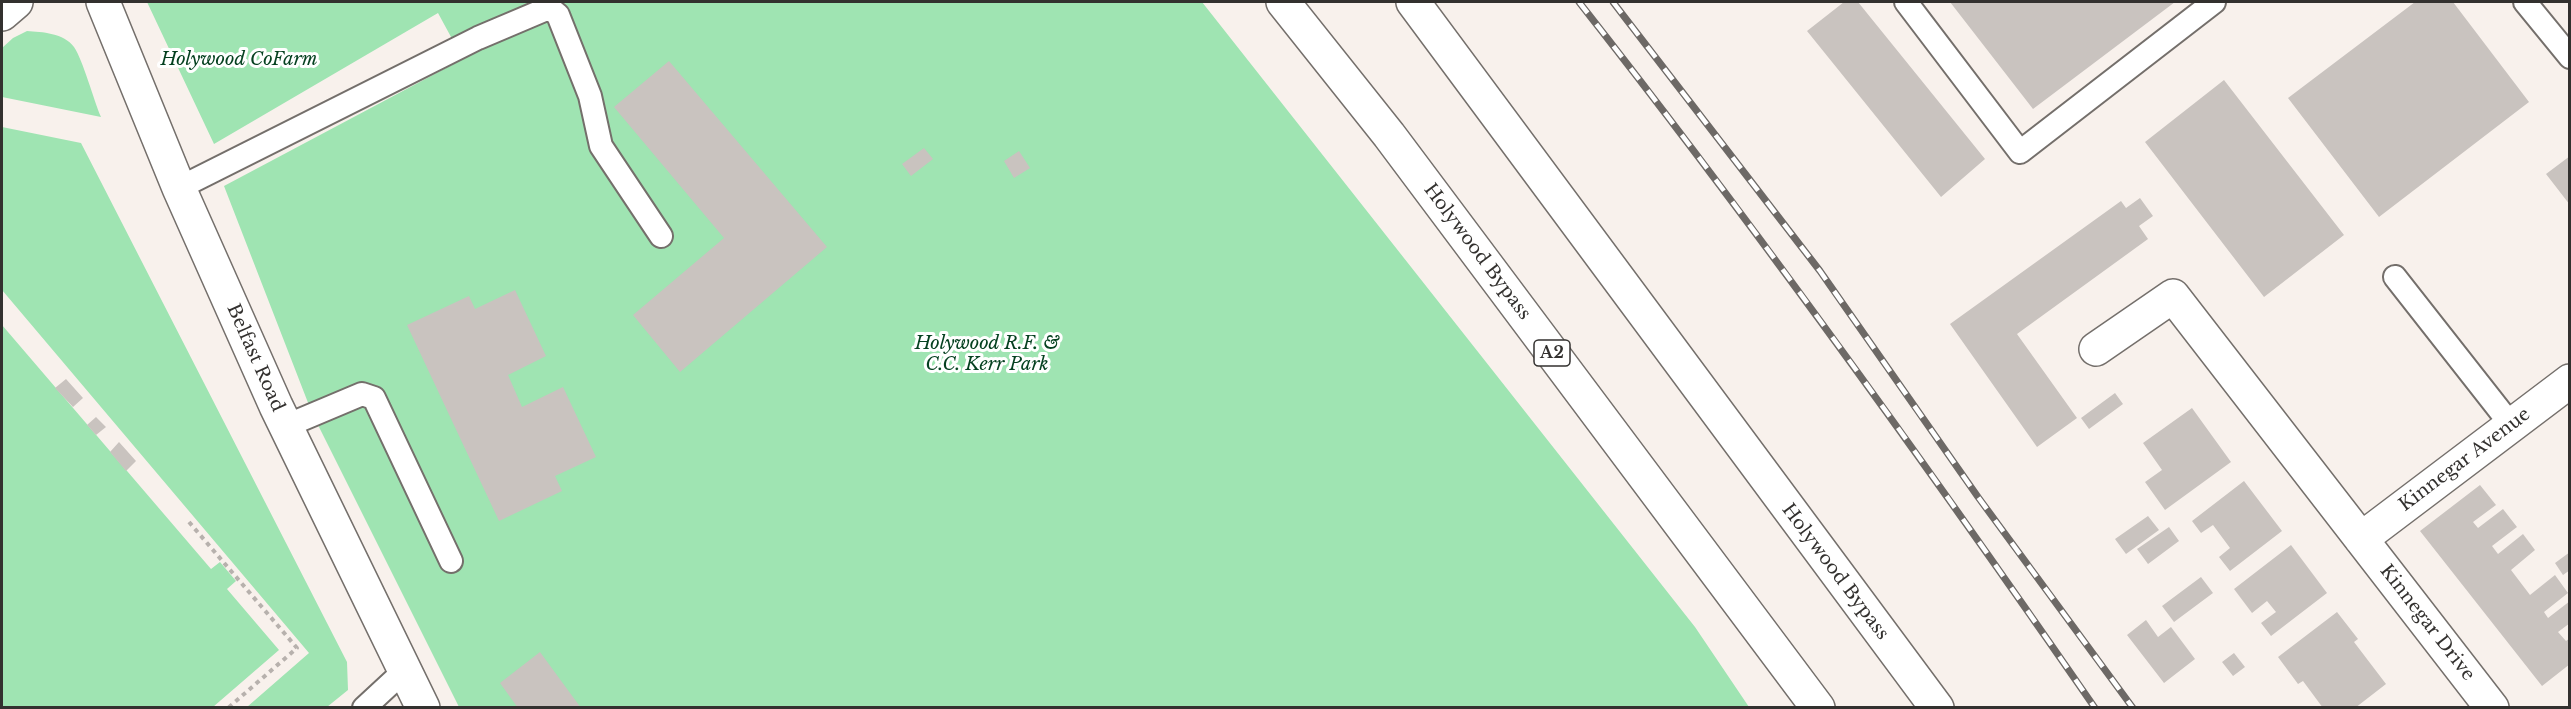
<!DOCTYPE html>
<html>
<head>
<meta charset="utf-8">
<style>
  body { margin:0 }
  #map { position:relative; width:2571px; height:709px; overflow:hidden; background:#f8f1ec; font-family:"Libre Baskerville",serif }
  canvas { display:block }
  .frame { position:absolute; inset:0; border:3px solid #33312f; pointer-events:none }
</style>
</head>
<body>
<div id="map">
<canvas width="2571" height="709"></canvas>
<div class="frame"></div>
</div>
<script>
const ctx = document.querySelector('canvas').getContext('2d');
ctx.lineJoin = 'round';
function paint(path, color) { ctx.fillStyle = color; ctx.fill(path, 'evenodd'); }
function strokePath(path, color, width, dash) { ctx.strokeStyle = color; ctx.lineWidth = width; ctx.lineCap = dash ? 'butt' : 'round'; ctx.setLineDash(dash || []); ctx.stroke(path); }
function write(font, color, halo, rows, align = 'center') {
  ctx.font = font + ' "Libre Baskerville",serif'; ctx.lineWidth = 6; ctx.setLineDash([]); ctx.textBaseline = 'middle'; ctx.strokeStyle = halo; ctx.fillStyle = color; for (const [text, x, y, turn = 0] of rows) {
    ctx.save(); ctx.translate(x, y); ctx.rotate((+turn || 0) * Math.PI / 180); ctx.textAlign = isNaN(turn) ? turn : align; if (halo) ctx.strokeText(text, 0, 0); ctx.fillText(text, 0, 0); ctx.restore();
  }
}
paint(new Path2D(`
  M147,2H1202L1695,627L1749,707H459L312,413L224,186L463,59L438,13L214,144Z
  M27,31C42,32 64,33 74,47C83,60 94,101 101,117L2,97V48L13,38Z
  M2,127L81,143L347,662L348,690L327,707H247L309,653L2,290Z
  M2,325L211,569L220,562L236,581L227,589L279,650L213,707H2Z`), '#9fe4b2');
paint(new Path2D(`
  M1844,2H1858L1985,159L1941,197L1807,31Z
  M1950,2H2175L2033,109Z
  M2415,2H2453L2529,102L2379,217L2288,98Z
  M669,61L827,247L680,372L633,315L724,238L614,107Z
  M2224,80L2344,235L2264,297L2145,142Z
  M924,148L933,159L911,176L902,164Z
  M1019,151L1030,168L1014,178L1004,161Z
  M2570,156V205L2546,174Z
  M2140,198L2153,216L2139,226L2148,239L2017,334L2077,418L2037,447L1950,324L2121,201L2126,208Z
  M515,290L546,356L508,375L522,407L563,387L596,457L555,476L562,491L499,521L407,325L469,296L475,309Z
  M66,379L83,398L73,407L55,388Z
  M2115,393L2123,404L2089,429L2081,418Z
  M2192,408L2231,462L2165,510L2145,482L2162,470L2143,443Z
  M96,417L106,427L96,435L87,425Z
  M119,442L136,461L126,471L110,452Z
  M2244,481L2282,531L2230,571L2219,557L2230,548L2213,525L2201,533L2192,521Z
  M2480,485L2496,505L2473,522L2478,528L2503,509L2517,527L2492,546L2498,554L2523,534L2535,550L2511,570L2530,595L2555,575L2568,593L2544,612L2548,618L2570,601V623L2558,632L2566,641L2570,638V664L2542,686L2420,531Z
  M2148,516L2159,530L2126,554L2115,539Z
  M2169,527L2179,541L2148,564L2137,549Z
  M2291,545L2327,593L2271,636L2261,623L2276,612L2267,601L2252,613L2234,589Z
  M2570,552V570L2563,575L2555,563Z
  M2201,577L2213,593L2174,622L2162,606Z
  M2337,612L2358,639L2354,642L2386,684L2355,708H2323L2303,681L2298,684L2278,657Z
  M2146,620L2158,637L2171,627L2195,659L2164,683L2127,635Z
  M540,652L581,708H518L500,683Z
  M2234,653L2245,667L2233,676L2222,662Z`), '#c9c3bf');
const service = new Path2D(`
  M1906,2L2020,152L2214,2
  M2525,2L2570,57
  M179,188L478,38L544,10H552L558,15L590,96L601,146L661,236
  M2395,277L2512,426
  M286,426L362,394L374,398L451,561
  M364,708L404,671`);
const minor = new Path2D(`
  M2,14L16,2
  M2096,349L2173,296L2492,708
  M2361,539L2570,381`);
const secondary = new Path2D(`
  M103,2L179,188L276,406L423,708`);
const trunk = new Path2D(`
  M1283,2L1389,135L1818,708
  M1413,2L1937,708`);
strokePath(service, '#746f6b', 26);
strokePath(minor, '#746f6b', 36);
strokePath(secondary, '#746f6b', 36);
strokePath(trunk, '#746f6b', 36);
strokePath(new Path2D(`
  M189,522L297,648L228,708`), '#b7b1ad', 4, [4.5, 4.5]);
strokePath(service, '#fff', 22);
strokePath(minor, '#fff', 33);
strokePath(secondary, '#fff', 33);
strokePath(trunk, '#fff', 33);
const rail = new Path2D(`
  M1579,2C1759,231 1929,468 2095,708
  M1613,2L1820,271L1978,497L2133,708`);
strokePath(rail, '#6d6966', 7);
strokePath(rail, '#fff', 4.5, [14]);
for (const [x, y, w] of [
  [1552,353,36]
]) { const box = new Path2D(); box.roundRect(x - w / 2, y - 13, w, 26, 4.5); ctx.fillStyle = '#fff'; ctx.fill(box); strokePath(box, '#33312f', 1.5); }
write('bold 16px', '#33312f', null, [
  ["A2",1552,353]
]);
write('italic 18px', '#054120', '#fff', [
  ["Holywood CoFarm",239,60],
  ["Holywood R.F. &",987,344],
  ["C.C. Kerr Park",987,365]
]);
write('18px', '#33312f', '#fff', [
  ["Holywood Bypass",1477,252,53],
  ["Belfast Road",255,358,66],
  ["Kinnegar Avenue",2465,460,-37],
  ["Holywood Bypass",1835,572,53],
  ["Kinnegar Drive",2427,623,52]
]);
</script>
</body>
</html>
